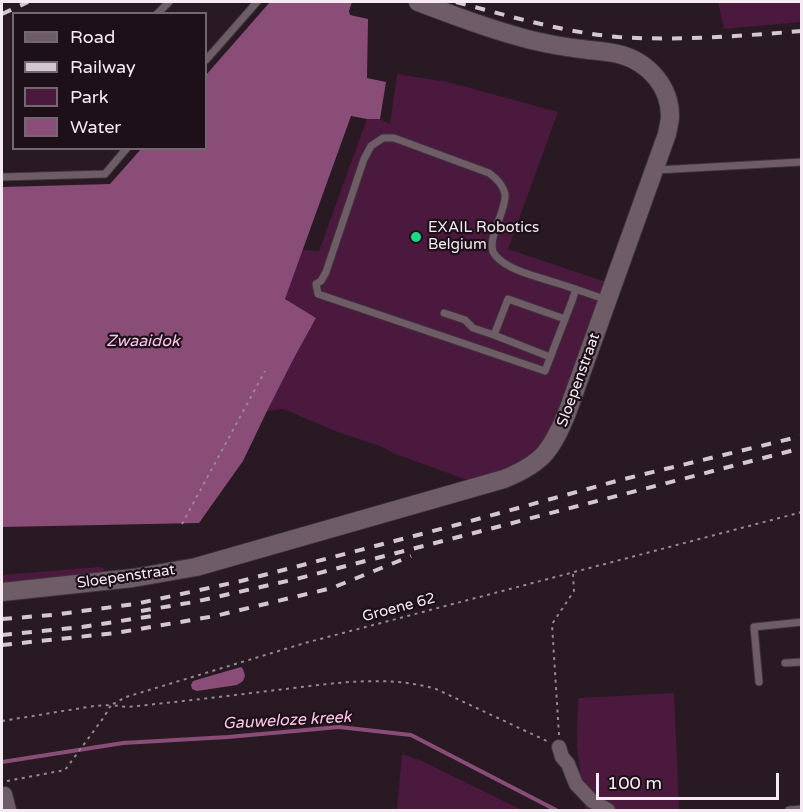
<!DOCTYPE html>
<html>
<head>
<meta charset="utf-8">
<style>
  body { margin:0 }
  #map { position:relative; width:803px; height:812px; overflow:hidden; background:#281923; font-family:"Varela Round",sans-serif }
  canvas { display:block }
  .frame { position:absolute; inset:0; border:3px solid #f6ebf2; pointer-events:none }
  .legend { position:absolute; left:12px; top:12px; width:195px; height:138px; box-sizing:border-box; background:#1e1019; border:2px solid #746870; margin:0; padding:8px 10px; list-style:none; font-size:18px; color:#f6ebf2 }
  .legend li { display:flex; align-items:center; gap:12px; height:30px }
  .legend b { width:30px; border:2px solid #746870 }
  .scale { position:absolute; left:596px; top:773px; width:183px; height:27px; box-sizing:border-box; border:3px solid #f6ebf2; border-top:0; padding-left:8px; font-size:18px; line-height:21px; white-space:nowrap; color:#f6ebf2; -webkit-text-stroke:4px #1e1019; paint-order:stroke }
</style>
</head>
<body>
<div id="map">
<canvas width="803" height="812"></canvas>
<div class="frame"></div>
<ul class="legend">
<li><b style="height:8px;background:#6e5c67"></b>Road</li>
<li><b style="height:8px;background:#d3c8cf"></b>Railway</li>
<li><b style="height:16px;background:#4b193d"></b>Park</li>
<li><b style="height:16px;background:#8a4d78"></b>Water</li>
</ul>
<div class="scale">100 m</div>
</div>
<script>
const ctx = document.querySelector('canvas').getContext('2d');
ctx.lineJoin = 'round';
function paint(path, color) { ctx.fillStyle = color; ctx.fill(path, 'evenodd'); }
function strokePath(path, color, width, dash) { ctx.strokeStyle = color; ctx.lineWidth = width; ctx.lineCap = dash ? 'butt' : 'round'; ctx.setLineDash(dash || []); ctx.stroke(path); }
function write(font, color, halo, rows, align = 'center') {
  ctx.font = font + ' "Varela Round",sans-serif'; ctx.lineWidth = 4.5; ctx.setLineDash([]); ctx.textBaseline = 'middle'; ctx.strokeStyle = halo; ctx.fillStyle = color; for (const [text, x, y, turn = 0] of rows) {
    ctx.save(); ctx.translate(x, y); ctx.rotate((+turn || 0) * Math.PI / 180); ctx.textAlign = isNaN(turn) ? turn : align; if (halo) ctx.strokeText(text, 0, 0); ctx.fillText(text, 0, 0); ctx.restore();
  }
}
paint(new Path2D(`
  M718,2H801V22L724,29Z
  M397,74L448,82L558,112L508,249L606,282L564,399L553,424L541,443L525,459L505,470L467,480L393,453L380,446L338,432L283,409L267,411L294,358L316,318L284,299L303,250L319,251L367,119H380L390,124Z
  M99,567L103,568L105,573L2,584V575Z
  M674,693L679,809L682,810H585L577,746L578,698Z
  M402,754L422,761L522,810H397Z`), '#4b193d');
paint(new Path2D(`
  M270,2H352L349,11L350,15L368,19L367,78L386,82L380,119H367L351,116L285,299L316,318L294,358L267,411L243,461L199,523L2,527V187L110,184L141,149L206,148V75Z
  M241,667L243,669L245,676L243,681L237,685L197,691L192,689L191,685L193,681Z`), '#8a4d78');
strokePath(new Path2D(`
  M2,762L123,743L228,737L339,727L411,735L556,810`), '#8a4d78', 4);
const service = new Path2D(`
  M157,14L169,2
  M206,60L257,2
  M657,170L802,162
  M2,177L105,174L127,148
  M576,289L572,301L545,371L318,294L316,284L321,281L326,272L364,159L371,146L383,138H394L489,173C496,178 503,184 505,194C507,211 484,242 495,255C508,271 539,277 557,283C573,288 589,294 605,299
  M444,313L465,320L473,328L494,335
  M550,357L494,335L508,299L565,319
  M785,663L802,662
  M759,682L754,627L802,622
  M789,810L802,809`);
const minor = new Path2D(`
  M559,747L562,757L568,764L576,784L592,801L608,810
  M5,794L9,810`);
const tertiary = new Path2D(`
  M2,592L133,578L196,567L504,479C543,463 551,451 567,413L667,134C668,128 670,122 670,116C670,87 649,63 622,55C609,51 595,51 581,49C564,47 548,44 531,40C492,30 455,16 418,2`);
strokePath(service, '#3e333a', 9);
strokePath(minor, '#3e333a', 16);
strokePath(tertiary, '#3e333a', 20);
strokePath(new Path2D(`
  M182,524L265,371
  M2,721L94,706L111,705L126,697L305,643L802,512
  M559,735L552,624L574,591L573,574
  M7,781L65,770L104,717L111,705L127,707C177,702 227,696 277,690C329,684 385,674 436,689L549,742`), '#968991', 2, [3, 4.5]);
strokePath(service, '#6e5c67', 7);
strokePath(minor, '#6e5c67', 14);
strokePath(tertiary, '#6e5c67', 18);
strokePath(new Path2D(`
  M456,2C509,16 562,32 618,37C679,41 740,36 802,31
  M2,14L28,2
  M141,611L194,602L296,579L802,448
  M2,619L52,615L135,604L241,581L456,525L624,479L802,436
  M2,635L82,627L152,616
  M2,645L116,633L215,616L332,588L411,556`), '#d3c8cf', 4, [10, 10]);
for (const [x, y, r, color] of [
  [416,237,6,"#19d989"]
]) { const dot = new Path2D(); dot.arc(x, y, r, 0, 2 * Math.PI); ctx.fillStyle = color; ctx.fill(dot); strokePath(dot, '#1e1019', 2); }
write('15px', '#f6ebf2', '#1e1019', [
  ["EXAIL Robotics",428,228],
  ["Belgium",428,245]
], 'left');
write('15px', '#f6ebf2', '#1e1019', [
  ["Sloepenstraat",579,380,-70],
  ["Sloepenstraat",126,577,-8],
  ["Groene 62",399,608,-15]
]);
write('italic 16px', '#fec6eb', '#1e1019', [
  ["Zwaaidok",143,342],
  ["Gauweloze kreek",287,721,-3]
]);
</script>
</body>
</html>
